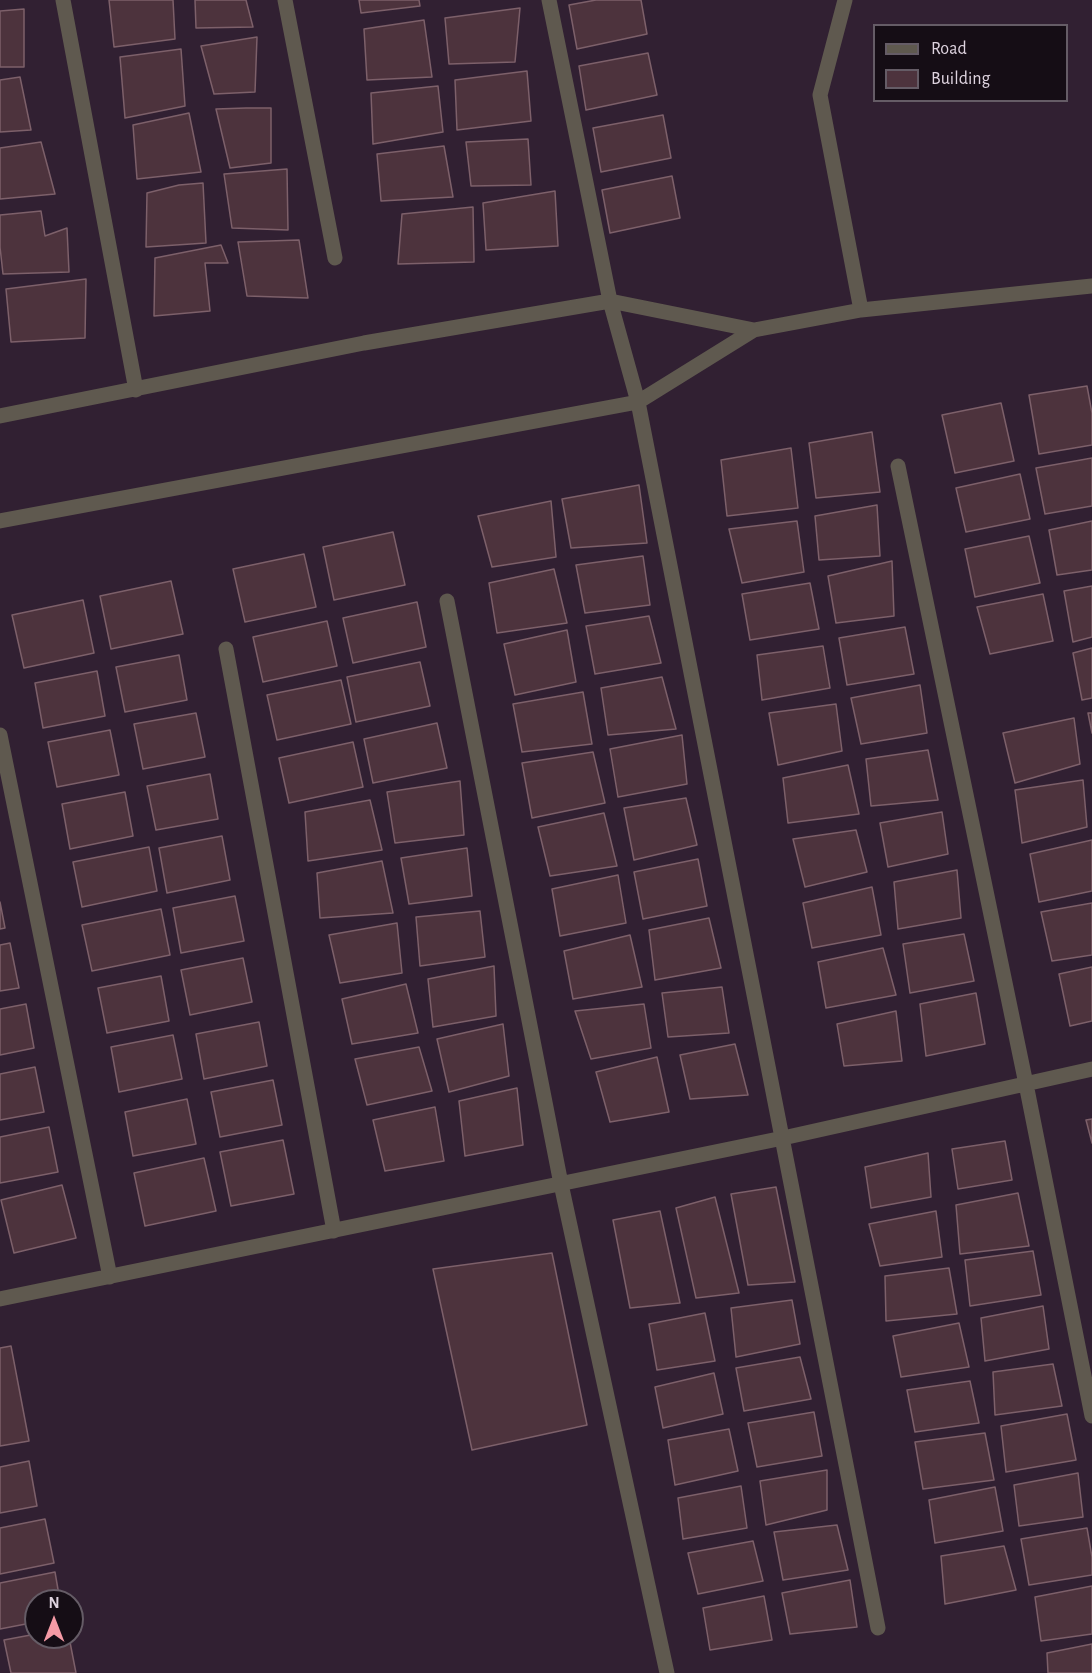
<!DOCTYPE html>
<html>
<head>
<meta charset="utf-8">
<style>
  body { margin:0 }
  #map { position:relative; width:1092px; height:1673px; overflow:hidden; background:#312032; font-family:"Alegreya Sans",sans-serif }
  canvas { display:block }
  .legend { position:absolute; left:873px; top:24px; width:195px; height:78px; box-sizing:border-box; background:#150d15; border:2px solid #655c66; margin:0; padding:8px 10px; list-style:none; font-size:18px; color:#ded3df }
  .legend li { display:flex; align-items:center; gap:12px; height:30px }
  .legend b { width:30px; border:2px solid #655c66 }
  .north { position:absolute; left:24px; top:1589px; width:60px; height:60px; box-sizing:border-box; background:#150d15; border:2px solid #655c66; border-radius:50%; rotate:0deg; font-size:16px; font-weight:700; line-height:24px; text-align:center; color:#ded3df }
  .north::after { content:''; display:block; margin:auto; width:21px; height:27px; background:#f49aa5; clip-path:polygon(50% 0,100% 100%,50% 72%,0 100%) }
</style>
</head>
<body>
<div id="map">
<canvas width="1092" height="1673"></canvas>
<ul class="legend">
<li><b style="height:8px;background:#5f594f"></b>Road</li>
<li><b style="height:16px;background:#4d333d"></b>Building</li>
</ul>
<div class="north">N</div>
</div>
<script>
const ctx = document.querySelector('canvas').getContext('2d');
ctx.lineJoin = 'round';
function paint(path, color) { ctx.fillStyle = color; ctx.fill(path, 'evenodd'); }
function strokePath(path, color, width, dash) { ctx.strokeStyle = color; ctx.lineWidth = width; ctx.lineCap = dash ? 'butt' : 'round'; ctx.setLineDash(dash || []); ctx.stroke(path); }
const building = new Path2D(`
  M109,0H173L175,39L114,47Z
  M195,0H246L253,27L196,28Z
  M359,0H419L420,6L361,13Z
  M596,0H641L647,34L577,49L569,5Z
  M520,8L515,62L449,64L445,18Z
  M24,9V67H0V11Z
  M424,20L432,77L367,80L364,29Z
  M257,37L255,92L214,94L201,46Z
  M181,49L185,106L125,118L120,57Z
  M648,53L657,95L586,110L579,66Z
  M527,71L531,121L457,130L455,80Z
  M20,77L31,130L0,132V80Z
  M438,86L443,132L373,144L371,93Z
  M246,108H271V163L230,168L216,109Z
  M189,113L201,172L137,179L133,125Z
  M663,115L671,158L601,172L593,128Z
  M528,139L531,185L471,186L466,142Z
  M41,142L55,194L0,199V148Z
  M444,146L453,197L381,201L377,154Z
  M287,169L288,230L232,228L224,174Z
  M672,176L680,218L610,233L602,190Z
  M203,183L206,243L146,247L147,193L179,185Z
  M555,191L558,246L486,250L483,203Z
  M473,207L474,262L398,264L402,214Z
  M41,211L45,236L67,228L69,272L3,274L0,247V215Z
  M299,240L308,298L247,296L238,242Z
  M221,245L228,263H205L210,311L154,316L155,258Z
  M86,279L85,338L11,342L6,289Z
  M1087,386L1092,413V445L1039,454L1029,395Z
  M1001,403L1014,461L955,473L942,415Z
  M872,432L880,492L816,498L809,443Z
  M791,448L798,508L727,516L721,460Z
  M1092,458V506L1045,514L1036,468Z
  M1020,474L1030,519L966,532L956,488Z
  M639,485L647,543L571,548L562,499Z
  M551,501L556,557L492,567L478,516Z
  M877,505L880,556L819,560L815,516Z
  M797,521L804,572L742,583L729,529Z
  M1092,521V570L1057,575L1049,530Z
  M393,532L405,585L334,600L323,547Z
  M1029,536L1040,583L975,597L965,549Z
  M304,554L316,607L245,622L233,569Z
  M643,556L650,605L585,613L576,565Z
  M892,561L894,616L836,623L828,576Z
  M554,569L567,623L497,633L489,583Z
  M171,581L183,634L111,649L100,596Z
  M810,583L819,629L750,640L742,594Z
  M1092,586V637L1073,642L1064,591Z
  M1043,594L1053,641L990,654L977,607Z
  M83,600L94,653L24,668L12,615Z
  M417,602L426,647L353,663L343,618Z
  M649,616L661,663L595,674L586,626Z
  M327,621L337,666L263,682L253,637Z
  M905,627L914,674L847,685L839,638Z
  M567,630L576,682L515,695L504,644Z
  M823,646L830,688L762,700L757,655Z
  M1092,648V698L1082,700L1073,653Z
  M179,655L187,700L125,712L116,667Z
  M420,662L430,706L356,722L347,677Z
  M97,671L105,716L43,728L35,683Z
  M662,677L676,729L608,735L601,688Z
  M341,680L351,724L277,740L267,695Z
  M920,685L927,733L861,744L851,698Z
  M583,692L592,744L522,752L513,704Z
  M836,704L842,751L778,765L769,713Z
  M196,713L205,757L143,769L134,724Z
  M1088,713H1092V733Z
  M1074,718L1080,764L1015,783L1003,733Z
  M437,723L447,768L373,783L364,739Z
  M110,730L119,775L57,787L48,742Z
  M682,735L687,784L618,797L610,749Z
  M353,742L363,787L289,803L279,758Z
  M928,750L938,800L871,806L866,759Z
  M593,752L605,803L532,818L522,763Z
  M848,765L859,814L788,823L783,778Z
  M210,774L218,819L156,830L147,786Z
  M1083,780L1087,827L1022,843L1015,790Z
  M460,781L464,835L395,843L387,792Z
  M125,792L133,836L70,849L62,804Z
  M686,798L697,845L634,860L624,808Z
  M370,800L382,850L308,861L305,812Z
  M942,812L948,854L888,867L880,823Z
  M604,813L617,866L550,876L538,827Z
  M856,830L867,872L805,887L793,839Z
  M222,836L230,880L167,893L159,848Z
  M1092,840V891L1039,902L1030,854Z
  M149,847L157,891L82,907L73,862Z
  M467,848L472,896L409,904L401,858Z
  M698,859L707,906L643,919L634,872Z
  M382,861L393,913L320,918L317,873Z
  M957,870L961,918L898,929L894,882Z
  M618,875L626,923L560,936L552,889Z
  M872,887L881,935L812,948L803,903Z
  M235,896L244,941L181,953L173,908Z
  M0,902L5,928L0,929Z
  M1092,903V955L1052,961L1041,912Z
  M161,909L170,955L92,971L82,925Z
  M480,911L485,957L420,966L416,917Z
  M709,918L721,968L655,980L649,930Z
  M397,923L402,973L340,983L329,935Z
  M964,934L974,981L910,993L903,944Z
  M630,935L642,987L573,999L564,951Z
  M10,943L19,988L0,991V945Z
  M883,948L896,995L826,1008L818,962Z
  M243,958L252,1002L190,1015L181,970Z
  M494,966L496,1016L433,1027L428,979Z
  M1092,967V1021L1070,1026L1059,974Z
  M161,976L169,1021L107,1033L98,988Z
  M406,984L418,1033L352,1044L342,999Z
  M722,987L729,1033L668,1037L662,993Z
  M976,993L985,1044L926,1056L920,1004Z
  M26,1004L34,1048L0,1055V1009Z
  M644,1004L651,1048L591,1059L575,1011Z
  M896,1011L902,1061L844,1066L837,1024Z
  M259,1022L267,1066L204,1079L196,1034Z
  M503,1024L509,1076L449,1092L437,1039Z
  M173,1035L182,1079L119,1092L111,1047Z
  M735,1044L748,1095L690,1099L680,1055Z
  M419,1047L432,1091L367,1105L355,1059Z
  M657,1057L669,1112L610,1122L596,1072Z
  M35,1067L44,1112L0,1120V1074Z
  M273,1080L282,1125L220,1137L211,1092Z
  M517,1088L523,1145L465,1156L459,1101Z
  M187,1099L196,1144L133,1156L125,1112Z
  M435,1107L444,1161L385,1171L373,1120Z
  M1092,1119V1143L1086,1120Z
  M49,1127L58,1172L0,1183V1137Z
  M283,1140L294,1194L231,1206L220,1152Z
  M1005,1141L1012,1180L958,1189L952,1149Z
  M928,1153L931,1197L871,1208L865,1167Z
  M204,1158L216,1211L145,1226L134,1173Z
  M62,1185L76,1238L14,1253L1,1200Z
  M776,1187L795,1282L748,1285L731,1194Z
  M1018,1193L1029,1246L960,1254L956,1205Z
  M715,1197L739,1293L696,1298L676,1208Z
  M660,1211L680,1303L630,1308L613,1220Z
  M936,1211L942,1257L880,1266L869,1224Z
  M1033,1251L1041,1295L970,1306L965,1260Z
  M552,1253L587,1425L472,1450L433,1269Z
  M949,1268L957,1314L886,1321L885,1276Z
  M792,1300L800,1344L736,1357L731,1308Z
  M1043,1306L1049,1349L985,1361L981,1318Z
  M705,1313L715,1361L657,1370L649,1324Z
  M959,1323L969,1367L901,1377L893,1336Z
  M11,1346L29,1441L0,1446V1348Z
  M800,1357L811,1399L744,1411L736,1368Z
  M1053,1364L1062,1406L995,1415L993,1372Z
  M714,1373L723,1414L663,1428L655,1387Z
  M970,1381L979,1423L915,1432L907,1390Z
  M814,1412L822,1456L757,1467L748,1423Z
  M1067,1414L1076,1460L1006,1472L1001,1426Z
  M729,1429L738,1471L675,1485L668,1440Z
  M985,1433L994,1480L923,1489L915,1442Z
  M29,1461L37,1506L0,1513V1467Z
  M827,1470V1510L766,1525L760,1481Z
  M1078,1473L1083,1517L1019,1526L1014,1485Z
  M741,1486L747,1528L683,1539L678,1498Z
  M995,1487L1003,1531L935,1543L929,1500Z
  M45,1519L54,1563L0,1574V1528Z
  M837,1525L848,1570L783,1580L774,1532Z
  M1087,1528L1092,1557V1575L1029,1585L1021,1539Z
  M753,1541L763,1581L698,1594L688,1553Z
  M1004,1546L1016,1590L945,1604L941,1556Z
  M55,1572L60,1601H36V1622L0,1629V1583Z
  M850,1580L857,1627L790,1634L782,1593Z
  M1092,1586V1634L1041,1641L1035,1597Z
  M764,1596L772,1640L710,1650L703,1608Z
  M36,1634V1637H69L76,1673H11L4,1640Z
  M1092,1644V1673H1048L1047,1653Z`);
paint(building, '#4d333d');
strokePath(building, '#7d606a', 1.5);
strokePath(new Path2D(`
  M63,0L136,390
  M285,0L335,258
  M549,0L610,301L638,402L878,1628
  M845,0L820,95L861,310
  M0,416L364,343L610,301L754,330
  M898,466L1026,1084L1092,1416
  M0,521L638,402L754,330L861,310L1092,286
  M447,601L561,1184L667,1673
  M226,649L334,1231
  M0,735L110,1277
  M0,1299L783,1138L1092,1069`), '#5f594f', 15);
</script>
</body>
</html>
